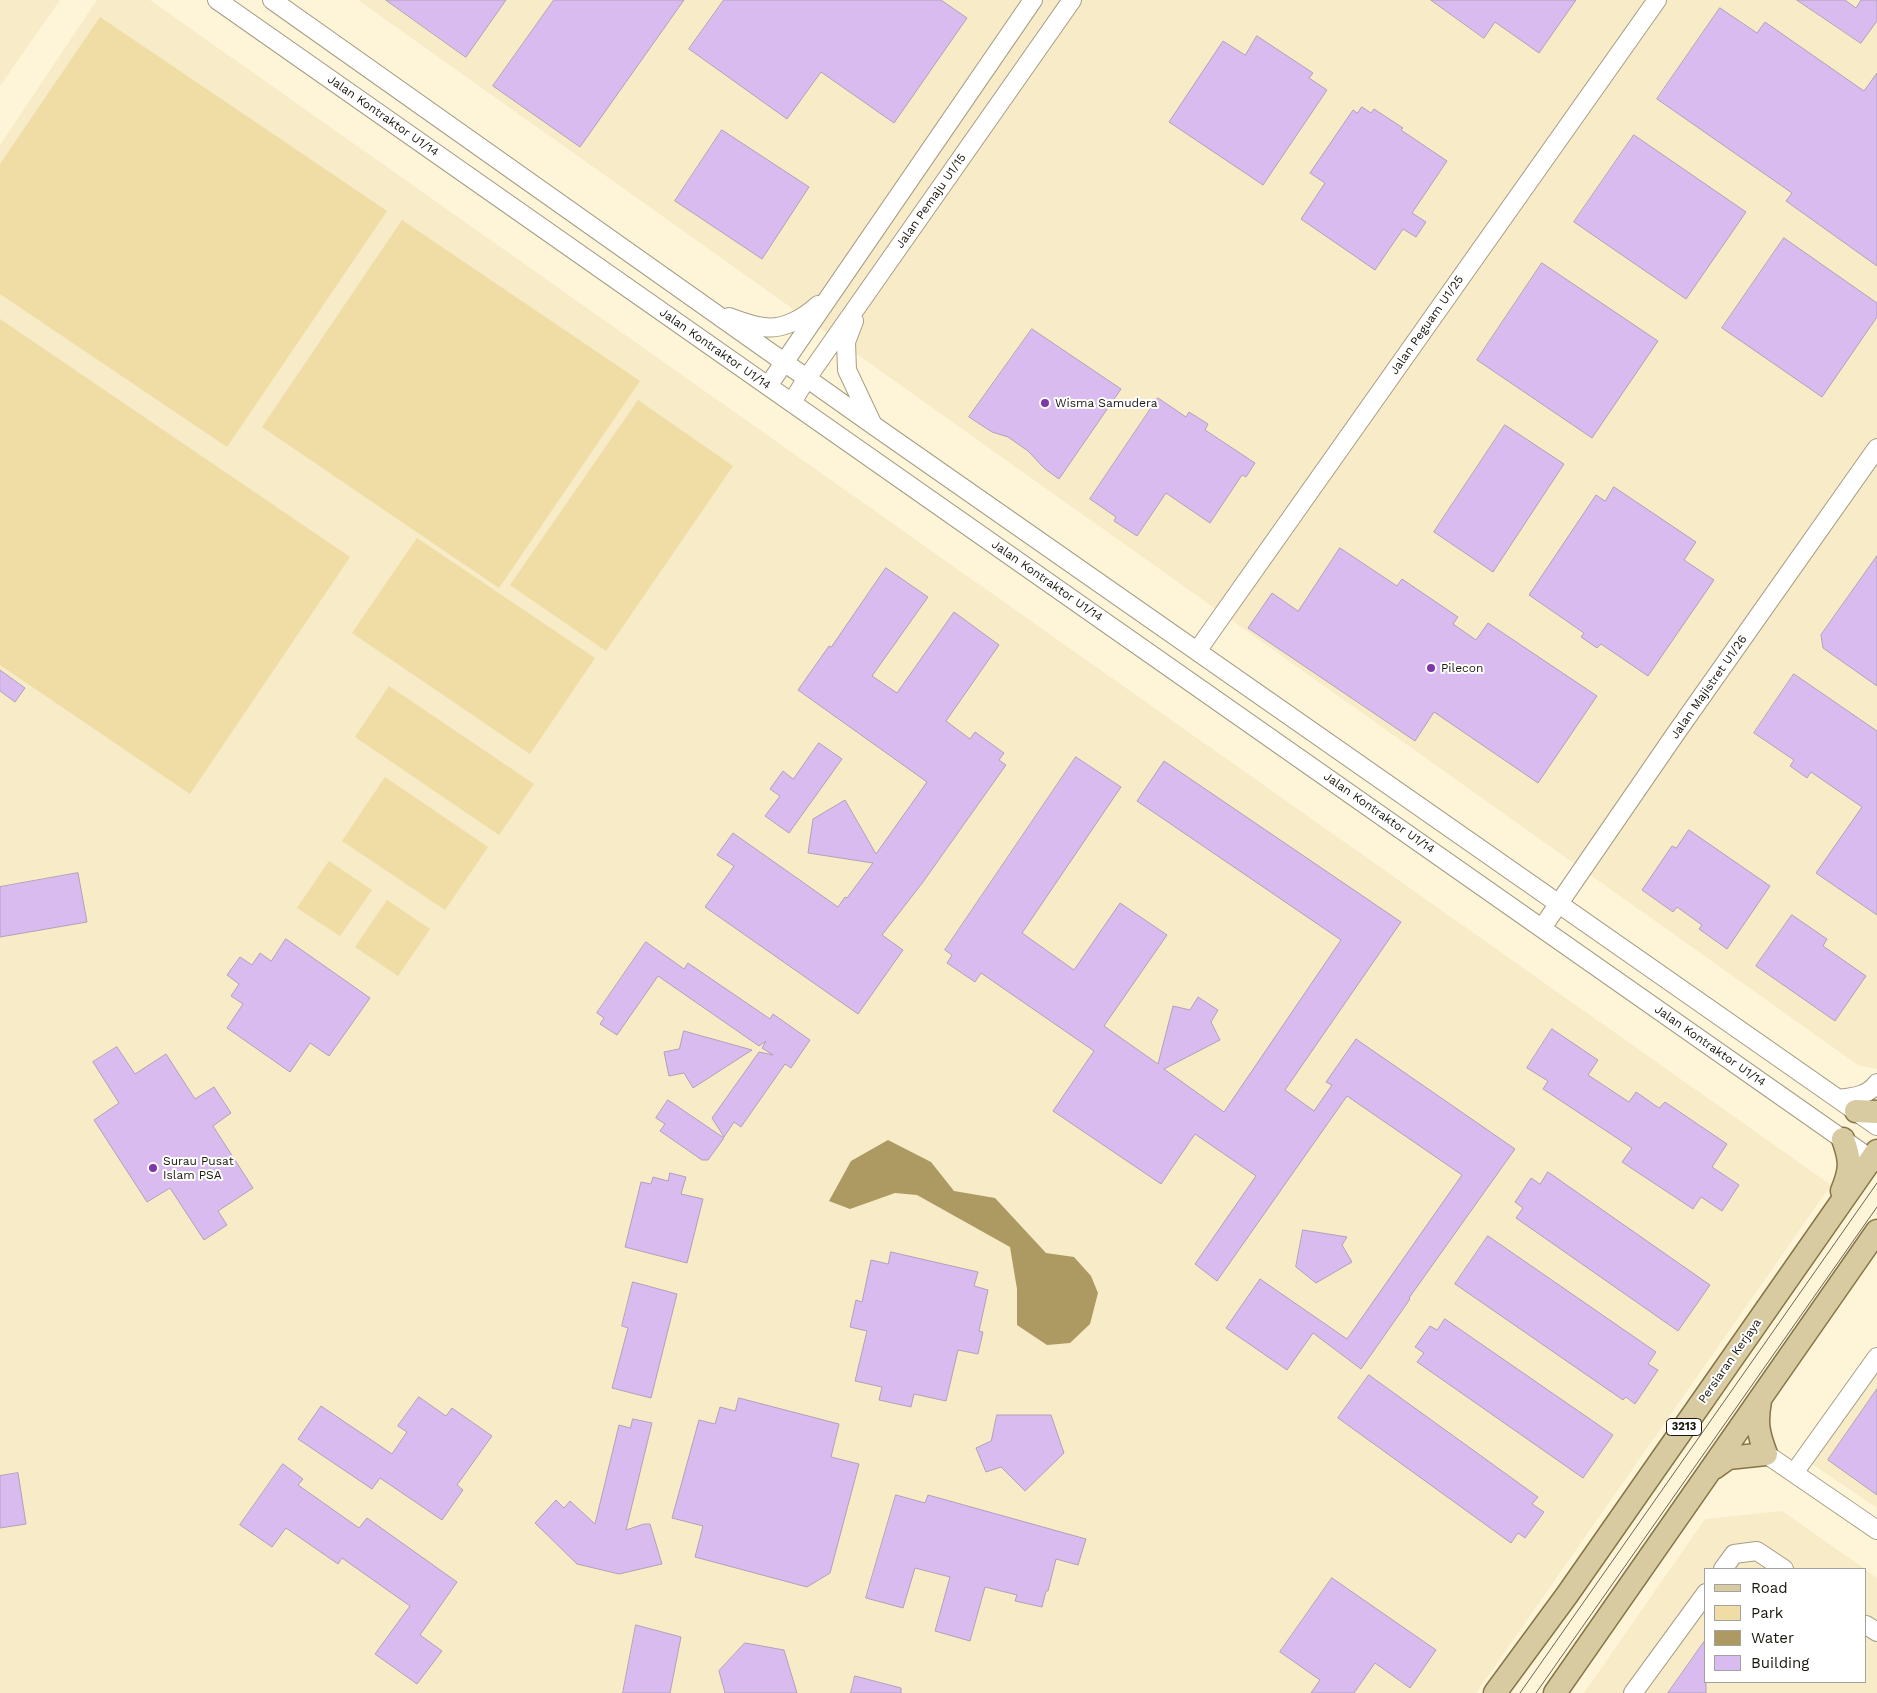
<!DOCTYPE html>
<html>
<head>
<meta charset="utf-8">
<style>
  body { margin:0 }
  #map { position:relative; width:1877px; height:1693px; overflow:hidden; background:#fef5d9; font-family:"Work Sans",sans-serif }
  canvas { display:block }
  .legend { position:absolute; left:1704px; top:1568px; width:162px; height:115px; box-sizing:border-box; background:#fff; border:1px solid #a3a29e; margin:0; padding:6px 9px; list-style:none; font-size:15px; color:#1a170d }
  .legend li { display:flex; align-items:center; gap:10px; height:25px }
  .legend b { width:25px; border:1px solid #a3a29e }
</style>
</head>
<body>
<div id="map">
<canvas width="1877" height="1693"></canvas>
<ul class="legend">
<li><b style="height:6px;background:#d9cba1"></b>Road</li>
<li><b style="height:14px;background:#f0dda5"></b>Park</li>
<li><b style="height:14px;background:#ad9a62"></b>Water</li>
<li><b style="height:14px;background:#d9bbef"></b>Building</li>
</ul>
</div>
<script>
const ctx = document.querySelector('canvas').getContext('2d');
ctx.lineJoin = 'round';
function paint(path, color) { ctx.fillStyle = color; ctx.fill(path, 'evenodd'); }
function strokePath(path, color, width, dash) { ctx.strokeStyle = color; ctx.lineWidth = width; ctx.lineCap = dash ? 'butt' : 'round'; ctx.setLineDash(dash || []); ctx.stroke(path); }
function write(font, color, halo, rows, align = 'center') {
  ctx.font = font + ' "Work Sans",sans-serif'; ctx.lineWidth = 4; ctx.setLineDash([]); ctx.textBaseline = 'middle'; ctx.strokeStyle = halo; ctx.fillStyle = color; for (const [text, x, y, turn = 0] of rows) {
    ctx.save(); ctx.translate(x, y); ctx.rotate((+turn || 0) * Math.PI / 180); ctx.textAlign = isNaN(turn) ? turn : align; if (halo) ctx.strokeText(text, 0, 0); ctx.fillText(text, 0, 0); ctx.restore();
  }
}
paint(new Path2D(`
  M0,0H60L0,86Z
  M97,0H150L1831,1185L1476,1693H0V145Z
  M358,0H1877V1069L1858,1065Z
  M1877,1371V1508L1812,1464Z
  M1782,1511L1865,1569H1706V1682H1866V1570L1877,1578V1693H1584L1705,1519Z`), '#f7ebc8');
paint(new Path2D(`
  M100,17L387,211L227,447L0,294V164Z
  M402,220L640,381L499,588L262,427Z
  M0,319L350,557L190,794L0,665Z
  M638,400L733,466L606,651L510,585Z
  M417,538L595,658L530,754L352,633Z
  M389,686L534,784L499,835L355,737Z
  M385,777L488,847L445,910L342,841Z
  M329,861L372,890L340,936L297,908Z
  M387,900L430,929L398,976L355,947Z`), '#f0dda5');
paint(new Path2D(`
  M888,1140L931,1162L954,1191L995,1198L1046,1253L1074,1257L1091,1276L1098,1293L1090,1324L1070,1343L1047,1345L1017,1325V1289L1010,1247L917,1195L895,1193L850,1209L829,1201L851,1161Z`), '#ad9a62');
const building = new Path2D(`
  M386,0H506L466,57Z
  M554,0H684L580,147L493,86Z
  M724,0H941L967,18L894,123L821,72L787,119L689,49Z
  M1431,0H1576L1539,53L1495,22L1484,38Z
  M1797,0H1845L1856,8L1861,0H1877V21L1861,43Z
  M1720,8L1757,33L1765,22L1864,91L1877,73V266L1786,201L1792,193L1657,99Z
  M1257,36L1313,73L1309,78L1327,90L1263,185L1169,122L1223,41L1245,55Z
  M1362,107L1371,113L1374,109L1403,128L1401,130L1447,161L1412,213L1426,222L1416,237L1403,229L1375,270L1301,219L1325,183L1310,173L1353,110L1357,113Z
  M722,130L809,187L762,259L675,201Z
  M1634,135L1746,212L1686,299L1574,222Z
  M1784,238L1877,303V317L1822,397L1722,328Z
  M1542,263L1658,341L1592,438L1477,360Z
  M1032,329L1121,389L1059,479L1045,469L1028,451L1008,437L992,432L969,417Z
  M1158,398L1186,417L1189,412L1208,424L1205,430L1255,463L1246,477L1242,475L1210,523L1166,493L1137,536L1114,521L1116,517L1090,499Z
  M1505,425L1564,464L1493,572L1434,532Z
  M1614,487L1696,542L1684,560L1714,580L1648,676L1601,644L1597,648L1581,637L1584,633L1529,595L1596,495L1605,501Z
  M1340,548L1397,586L1402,579L1458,617L1453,624L1476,640L1488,623L1597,696L1538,783L1434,712L1415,741L1248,628L1272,593L1298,611Z
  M1877,556V686L1823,648L1821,635Z
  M886,568L928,597L872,676L897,693L954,612L999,645L946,721L970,739L975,732L1004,753L999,760L1006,765L923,882L882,935L903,950L858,1014L705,907L734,866L717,855L733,833L838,907L845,897L847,898L873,863L808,853L813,819L845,800L876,854L927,782L798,690L829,646L831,647Z
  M0,670L25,688L15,702L0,691Z
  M1794,674L1877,731V915L1816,873L1862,807L1811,772L1807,778L1790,766L1794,760L1754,733Z
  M819,743L842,759L789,833L765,816L780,796L770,789L783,771L793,779Z
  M1076,757L1121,787L1022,933L1074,970L1120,903L1167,935L1104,1026L1158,1064L1173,1006L1190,1010L1198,997L1218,1010L1211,1022L1220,1040L1164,1069L1224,1112L1341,940L1137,801L1164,761L1401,922L1285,1090L1314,1111L1332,1085L1326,1082L1356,1039L1515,1149L1409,1298L1410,1299L1361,1369L1313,1333L1287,1370L1226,1328L1260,1279L1347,1339L1462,1175L1347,1096L1217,1281L1195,1264L1256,1176L1195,1134L1161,1184L1053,1111L1094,1051L981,973L975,982L947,963L952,955L945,950Z
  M1689,830L1770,886L1727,949L1699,929L1702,925L1677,907L1673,912L1642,890L1672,846L1676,848Z
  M78,873L87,922L0,937V887Z
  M1792,915L1827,939L1823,946L1866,976L1835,1021L1756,966Z
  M286,939L370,998L329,1056L310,1043L290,1072L227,1028L243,1004L231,996L239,984L227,975L240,957L252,965L260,953L271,961Z
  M646,942L684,969L688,963L770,1019L773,1014L810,1040L791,1068L785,1064L741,1127L734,1122L724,1137L712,1118L759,1052L773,1055L762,1048L766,1041L759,1046L658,976L617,1035L600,1024L604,1018L597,1013Z
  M1552,1029L1598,1060L1588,1075L1629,1102L1636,1092L1659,1108L1665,1102L1727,1144L1712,1167L1739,1185L1722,1211L1701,1197L1693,1209L1622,1162L1632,1148L1543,1089L1548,1081L1527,1068Z
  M684,1031L752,1050L693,1088L684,1073L669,1076L664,1052L679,1049Z
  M117,1047L135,1074L166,1054L195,1099L214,1087L231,1113L213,1126L253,1188L218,1211L227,1225L204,1240L170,1188L147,1202L94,1120L119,1103L93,1062Z
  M668,1100L724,1138L708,1160H702L660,1131L665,1124L656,1118Z
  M1548,1172L1710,1285L1678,1331L1516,1218L1523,1208L1515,1202L1531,1178L1540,1184Z
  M670,1173L686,1177L681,1194L703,1199L687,1263L625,1247L641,1182L651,1184L653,1177L668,1181Z
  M1303,1230L1347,1237L1342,1245L1352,1262L1316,1283L1296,1267Z
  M1488,1236L1656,1352L1648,1364L1658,1370L1635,1404L1626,1397L1623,1400L1455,1284Z
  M891,1252L978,1272L974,1286L988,1290L979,1331L983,1332L978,1354L958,1350L946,1401L914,1394L911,1407L879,1400L882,1387L855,1381L867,1331L850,1327L856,1300L862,1302L871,1260L888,1264Z
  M633,1282L677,1294L651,1398L612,1388L628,1328L622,1326Z
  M1445,1319L1613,1435L1583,1478L1417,1362L1424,1353L1415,1347L1430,1326L1437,1330Z
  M1369,1375L1538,1497L1532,1504L1544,1512L1525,1538L1518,1533L1511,1543L1338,1418Z
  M1877,1389V1495L1828,1460Z
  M419,1397L446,1416L452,1408L492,1436L457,1485L463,1490L442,1520L380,1478L372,1489L298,1439L321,1406L392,1454L407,1432L398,1426Z
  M739,1398L839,1424L831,1457L859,1464L830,1573L807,1587L695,1557L703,1526L672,1518L699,1420L715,1424L720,1407L735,1411Z
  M997,1415H1051L1064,1453L1025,1491L1001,1467L986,1472L976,1448L991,1441Z
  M633,1419L652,1423L626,1530L644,1524H650L662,1564L619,1574L577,1564L535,1523L556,1500L564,1508L570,1501L595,1524L619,1425L630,1428Z
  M283,1464L303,1479L298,1485L359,1528L367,1518L457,1582L420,1635L442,1651L417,1684L375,1654L410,1606L342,1558L338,1564L286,1528L272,1547L240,1525Z
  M18,1473L26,1524L0,1528V1476Z
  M896,1495L925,1503L928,1495L1086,1539L1078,1565L1056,1559L1048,1591H1046L1042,1607L1015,1601L1017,1595L985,1587L970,1641L935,1631L950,1577L915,1568L903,1608L866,1598Z
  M1332,1578L1436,1650L1410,1688L1375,1663L1354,1693H1311L1320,1680L1280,1652Z
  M636,1625L681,1637L670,1693H623Z
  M1706,1639V1693H1668Z
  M745,1643L784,1650L797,1693H725L719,1671Z
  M855,1676L901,1688V1693H851Z`);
paint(building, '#d9bbef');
strokePath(building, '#b0a2ba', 1);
const minor = new Path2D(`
  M217,0L1871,1159L1877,1162
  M272,0L873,425L1877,1126
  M729,317C740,321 752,326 764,327C783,330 804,318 818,305
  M854,321L846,342L847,370L872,423
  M768,386L1033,0
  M792,402L807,378L1072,0
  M1197,651L1657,0
  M1542,928L1676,733L1877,448
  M1839,1099C1853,1097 1868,1096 1877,1083
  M1766,1454L1877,1530
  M1794,1473L1877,1357
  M1723,1569L1734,1554L1757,1551L1784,1569
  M1866,1625L1877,1632
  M1633,1693L1706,1593`);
const major = new Path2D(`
  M1856,1111L1877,1112
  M1842,1191C1851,1169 1851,1161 1843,1139
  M1714,1468L1728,1458L1766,1454C1758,1433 1756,1423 1760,1401
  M1495,1693L1567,1595L1877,1151
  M1555,1693L1877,1231`);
strokePath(minor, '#a69d84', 20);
strokePath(major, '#867545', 25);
strokePath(minor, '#fff', 18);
strokePath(major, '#d9cba1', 22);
strokePath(new Path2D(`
  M1520,1693L1877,1183
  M1536,1693L1877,1207`), '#6b6555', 1);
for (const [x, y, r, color] of [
  [1045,403,5,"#7e35a7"],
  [1431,668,5,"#7e35a7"],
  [153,1168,5,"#7e35a7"]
]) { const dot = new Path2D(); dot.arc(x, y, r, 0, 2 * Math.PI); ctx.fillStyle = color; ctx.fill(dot); strokePath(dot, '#fff', 2); }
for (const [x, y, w] of [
  [1684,1427,35]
]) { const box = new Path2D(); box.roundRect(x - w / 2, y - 8.5, w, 17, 4); ctx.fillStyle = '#fff'; ctx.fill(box); strokePath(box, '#1a170d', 1); }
write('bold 11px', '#1a170d', null, [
  ["3213",1684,1427]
]);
write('12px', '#1a170d', '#fff', [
  ["Jalan Kontraktor U1/14",383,116,35],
  ["Jalan Pemaju U1/15",931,201,-55],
  ["Jalan Peguam U1/25",1427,325,-55],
  ["Jalan Kontraktor U1/14",715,349,35],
  ["Jalan Kontraktor U1/14",1047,581,35],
  ["Jalan Majistret U1/26",1709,687,-55],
  ["Jalan Kontraktor U1/14",1379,813,35],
  ["Jalan Kontraktor U1/14",1710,1046,35],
  ["Persiaran Kerjaya",1730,1361,-55]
]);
write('12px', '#1a170d', '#fff', [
  ["Wisma Samudera",1055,403],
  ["Pilecon",1441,668],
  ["Surau Pusat",163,1161],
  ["Islam PSA",163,1175]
], 'left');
</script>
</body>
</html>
